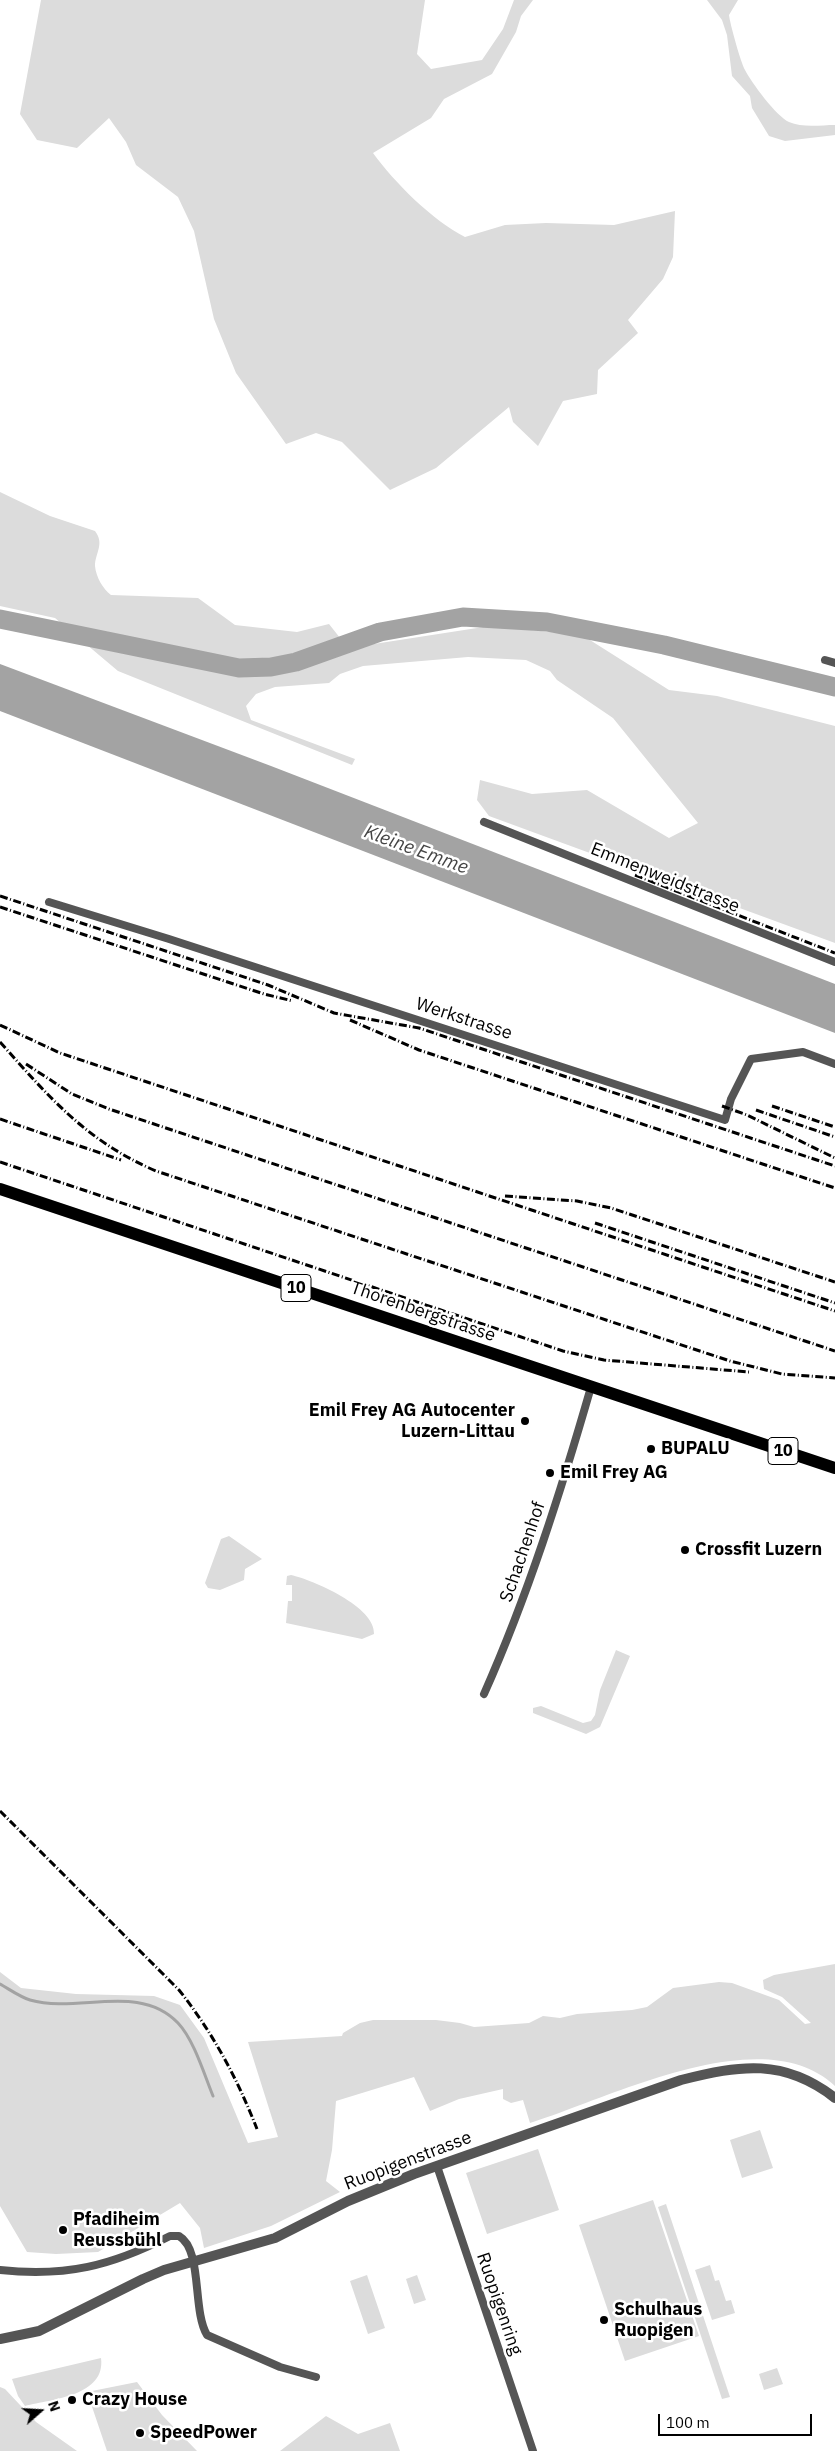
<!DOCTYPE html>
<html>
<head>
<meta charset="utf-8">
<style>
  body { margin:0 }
  #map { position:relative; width:835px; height:2451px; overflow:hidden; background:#fff; font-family:"IBM Plex Sans",sans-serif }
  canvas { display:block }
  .north { position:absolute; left:15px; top:2386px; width:50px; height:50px; -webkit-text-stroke:4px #fff; paint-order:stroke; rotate:71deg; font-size:14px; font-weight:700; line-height:20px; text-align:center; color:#000 }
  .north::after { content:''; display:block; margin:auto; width:18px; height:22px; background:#000; clip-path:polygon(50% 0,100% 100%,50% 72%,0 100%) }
  .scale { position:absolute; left:658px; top:2414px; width:154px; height:22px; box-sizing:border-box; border:2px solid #000; border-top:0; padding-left:6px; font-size:15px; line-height:18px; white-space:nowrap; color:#000; -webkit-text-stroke:4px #fff; paint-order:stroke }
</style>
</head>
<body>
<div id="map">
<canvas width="835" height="2451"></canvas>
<div class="north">N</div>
<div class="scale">100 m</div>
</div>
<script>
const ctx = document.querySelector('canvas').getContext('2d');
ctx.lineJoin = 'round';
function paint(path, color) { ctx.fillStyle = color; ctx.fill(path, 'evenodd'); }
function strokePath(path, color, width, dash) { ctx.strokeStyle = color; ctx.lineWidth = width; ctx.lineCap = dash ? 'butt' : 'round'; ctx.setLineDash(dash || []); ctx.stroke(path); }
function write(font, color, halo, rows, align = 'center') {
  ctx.font = font + ' "IBM Plex Sans",sans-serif'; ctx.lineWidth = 5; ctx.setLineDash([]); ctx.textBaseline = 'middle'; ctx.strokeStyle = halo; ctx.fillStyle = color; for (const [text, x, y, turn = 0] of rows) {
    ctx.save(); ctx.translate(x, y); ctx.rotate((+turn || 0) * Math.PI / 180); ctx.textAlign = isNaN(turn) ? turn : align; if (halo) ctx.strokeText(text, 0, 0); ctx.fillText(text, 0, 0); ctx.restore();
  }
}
paint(new Path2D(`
  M41,0H425L417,54L431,69L482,60L503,29L514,0H533L521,16L516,32L492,74L444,99L431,118L373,153C395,183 432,220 465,237L505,225L546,223L614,225L675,211L673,257L663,279L628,320L638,333L598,370L597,394L563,401L538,446L513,422L509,407L436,468L390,490L342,442L316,433L286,444L236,373L214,319L194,231L178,197L136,165L126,142L109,118L77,148L37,140L20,114Z
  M707,0H738L729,15C730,24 741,63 745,70C751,82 777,117 789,122C802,128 821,125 835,125V135L785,141L769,136L752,108L750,96L732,76L727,35L722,20Z
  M0,492L50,516L95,531C105,544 95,553 95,566C96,577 103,589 111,595L198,598L235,625L297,632L329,624L348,648L490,626L582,635L669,690L717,696L835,726V943L489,816L477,800L480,780L532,794L587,790L669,838L698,823L613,718L557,680L550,671L526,660L468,657L363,666L340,674L329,683L275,687L256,694L246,706L251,720L355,759L352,765L118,671L55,618L0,606Z
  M229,1536L262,1559L245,1569L244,1580L220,1590L208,1588L205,1583L221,1539Z
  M291,1575C313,1580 376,1607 374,1634L362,1639L286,1623L288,1601H292V1585H286L287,1576Z
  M616,1650L630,1656L600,1727L586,1734L533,1713V1708L541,1706L583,1723L591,1721L595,1715L600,1690Z
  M835,1964V2086C763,2018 610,2098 530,2123L523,2100L511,2103L503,2099V2089L459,2099L430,2111L414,2077L336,2101L332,2150L326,2181L340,2192L271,2226L204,2248L200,2228L180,2203L98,2252L56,2254L27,2252L0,2206V1972L21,1988L76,1994L154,1996L180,2005L204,2038L248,2143L278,2137L248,2042L342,2036L343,2033L360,2023L373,2020H436L460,2023L474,2027L529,2023L543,2016L560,2018L577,2014L632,2010L647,2007L673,1988L719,1982L732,1983L779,2000L805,2024L811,2023L782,1997L764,1989L763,1980L774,1975Z
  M760,2130L773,2168L742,2178L730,2140Z
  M538,2149L559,2210L487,2234L466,2173Z
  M653,2200L699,2336L625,2361L579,2225Z
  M666,2204L730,2397L722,2399L658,2207Z
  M710,2265L715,2281L719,2280L726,2301L731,2300L735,2313L712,2320L695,2270Z
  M367,2275L385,2328L368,2334L350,2281Z
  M417,2275L426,2300L414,2304L406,2279Z
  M101,2358C106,2396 52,2399 25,2406L18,2396L12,2379Z
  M777,2368L783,2384L764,2390L759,2374Z
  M137,2382L162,2415L197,2451H107L87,2392Z
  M0,2387L5,2389L36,2422L77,2451H0Z
  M326,2416L358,2434L390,2423L400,2451H280Z`), '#dcdcdc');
paint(new Path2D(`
  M0,664L271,766L835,984V1033L0,711Z`), '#a3a3a3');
strokePath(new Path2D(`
  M0,1984C9,1989 20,1997 30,2000C78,2014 139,1982 178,2023C194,2040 204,2074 213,2096`), '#a3a3a3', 3);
strokePath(new Path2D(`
  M0,619L239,668L271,667L296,662L380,632L463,617L547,622L664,645L835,687`), '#a3a3a3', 19);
strokePath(new Path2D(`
  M825,660L835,663
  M484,822L835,962
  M49,902L169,939L725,1120L731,1099L751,1059L803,1052L835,1064
  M484,1694C528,1595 561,1491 591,1387
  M437,2166L533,2451
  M0,2270C66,2277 111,2266 170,2236H179C203,2250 192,2310 207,2335L280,2367L316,2377`), '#555', 8);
strokePath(new Path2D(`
  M0,2339L39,2331L143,2279L164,2270L275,2238L348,2201L414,2174L681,2080C740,2065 784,2058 835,2098`), '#555', 10);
strokePath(new Path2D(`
  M0,1189L835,1468`), '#000', 12);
strokePath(new Path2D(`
  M635,875L835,953
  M0,896L268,985L334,1013L419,1028L835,1166
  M0,907L264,994L293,1001
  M350,1020L419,1050L835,1188
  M0,1025L60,1053L835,1311
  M0,1042C49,1097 86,1141 156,1171L730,1361L782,1374L835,1378
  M26,1064L72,1094L109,1109L835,1351
  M722,1106L747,1115L835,1158
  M772,1106L835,1127
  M756,1110L835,1137
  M0,1119L121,1160
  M0,1162L563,1351L604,1360L749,1372
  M505,1196L577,1201L611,1208L835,1282
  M595,1223L835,1303
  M0,1811L179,1990C213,2033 237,2078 257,2129`), '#000', 3, [8, 2.5, 1, 2.5]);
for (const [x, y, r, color] of [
  [525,1421,5,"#000"],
  [651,1449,5,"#000"],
  [550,1473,5,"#000"],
  [685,1550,5,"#000"],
  [63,2230,5,"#000"],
  [604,2320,5,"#000"],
  [72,2400,5,"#000"],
  [140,2433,5,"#000"]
]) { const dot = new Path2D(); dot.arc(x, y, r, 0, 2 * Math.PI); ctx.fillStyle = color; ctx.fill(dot); strokePath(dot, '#fff', 2); }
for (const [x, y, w] of [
  [296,1288,30],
  [783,1451,30]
]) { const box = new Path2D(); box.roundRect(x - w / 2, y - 13.5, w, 27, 4); ctx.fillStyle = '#fff'; ctx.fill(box); strokePath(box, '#000', 1); }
write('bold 16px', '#000', null, [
  ["10",296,1288],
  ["10",783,1451]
]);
write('18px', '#000', '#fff', [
  ["Emmenweidstrasse",665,878,22],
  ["Werkstrasse",464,1019,18],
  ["Thorenbergstrasse",423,1312,19],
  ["Schachenhof",523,1552,-71],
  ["Ruopigenstrasse",408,2161,-21],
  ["Ruopigenring",499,2304,71]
]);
write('bold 18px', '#000', '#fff', [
  ["Emil Frey AG Autocenter",515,1411,"right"],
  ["Luzern-Littau",515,1432,"right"],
  ["BUPALU",661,1449],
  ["Emil Frey AG",560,1473],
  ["Crossfit Luzern",695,1550],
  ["Pfadiheim",73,2220],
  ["Reussbühl",73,2241],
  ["Schulhaus",614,2310],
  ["Ruopigen",614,2331],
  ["Crazy House",82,2400],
  ["SpeedPower",150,2433]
], 'left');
write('italic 19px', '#444', '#fff', [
  ["Kleine Emme",416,850,20]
]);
</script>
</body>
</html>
